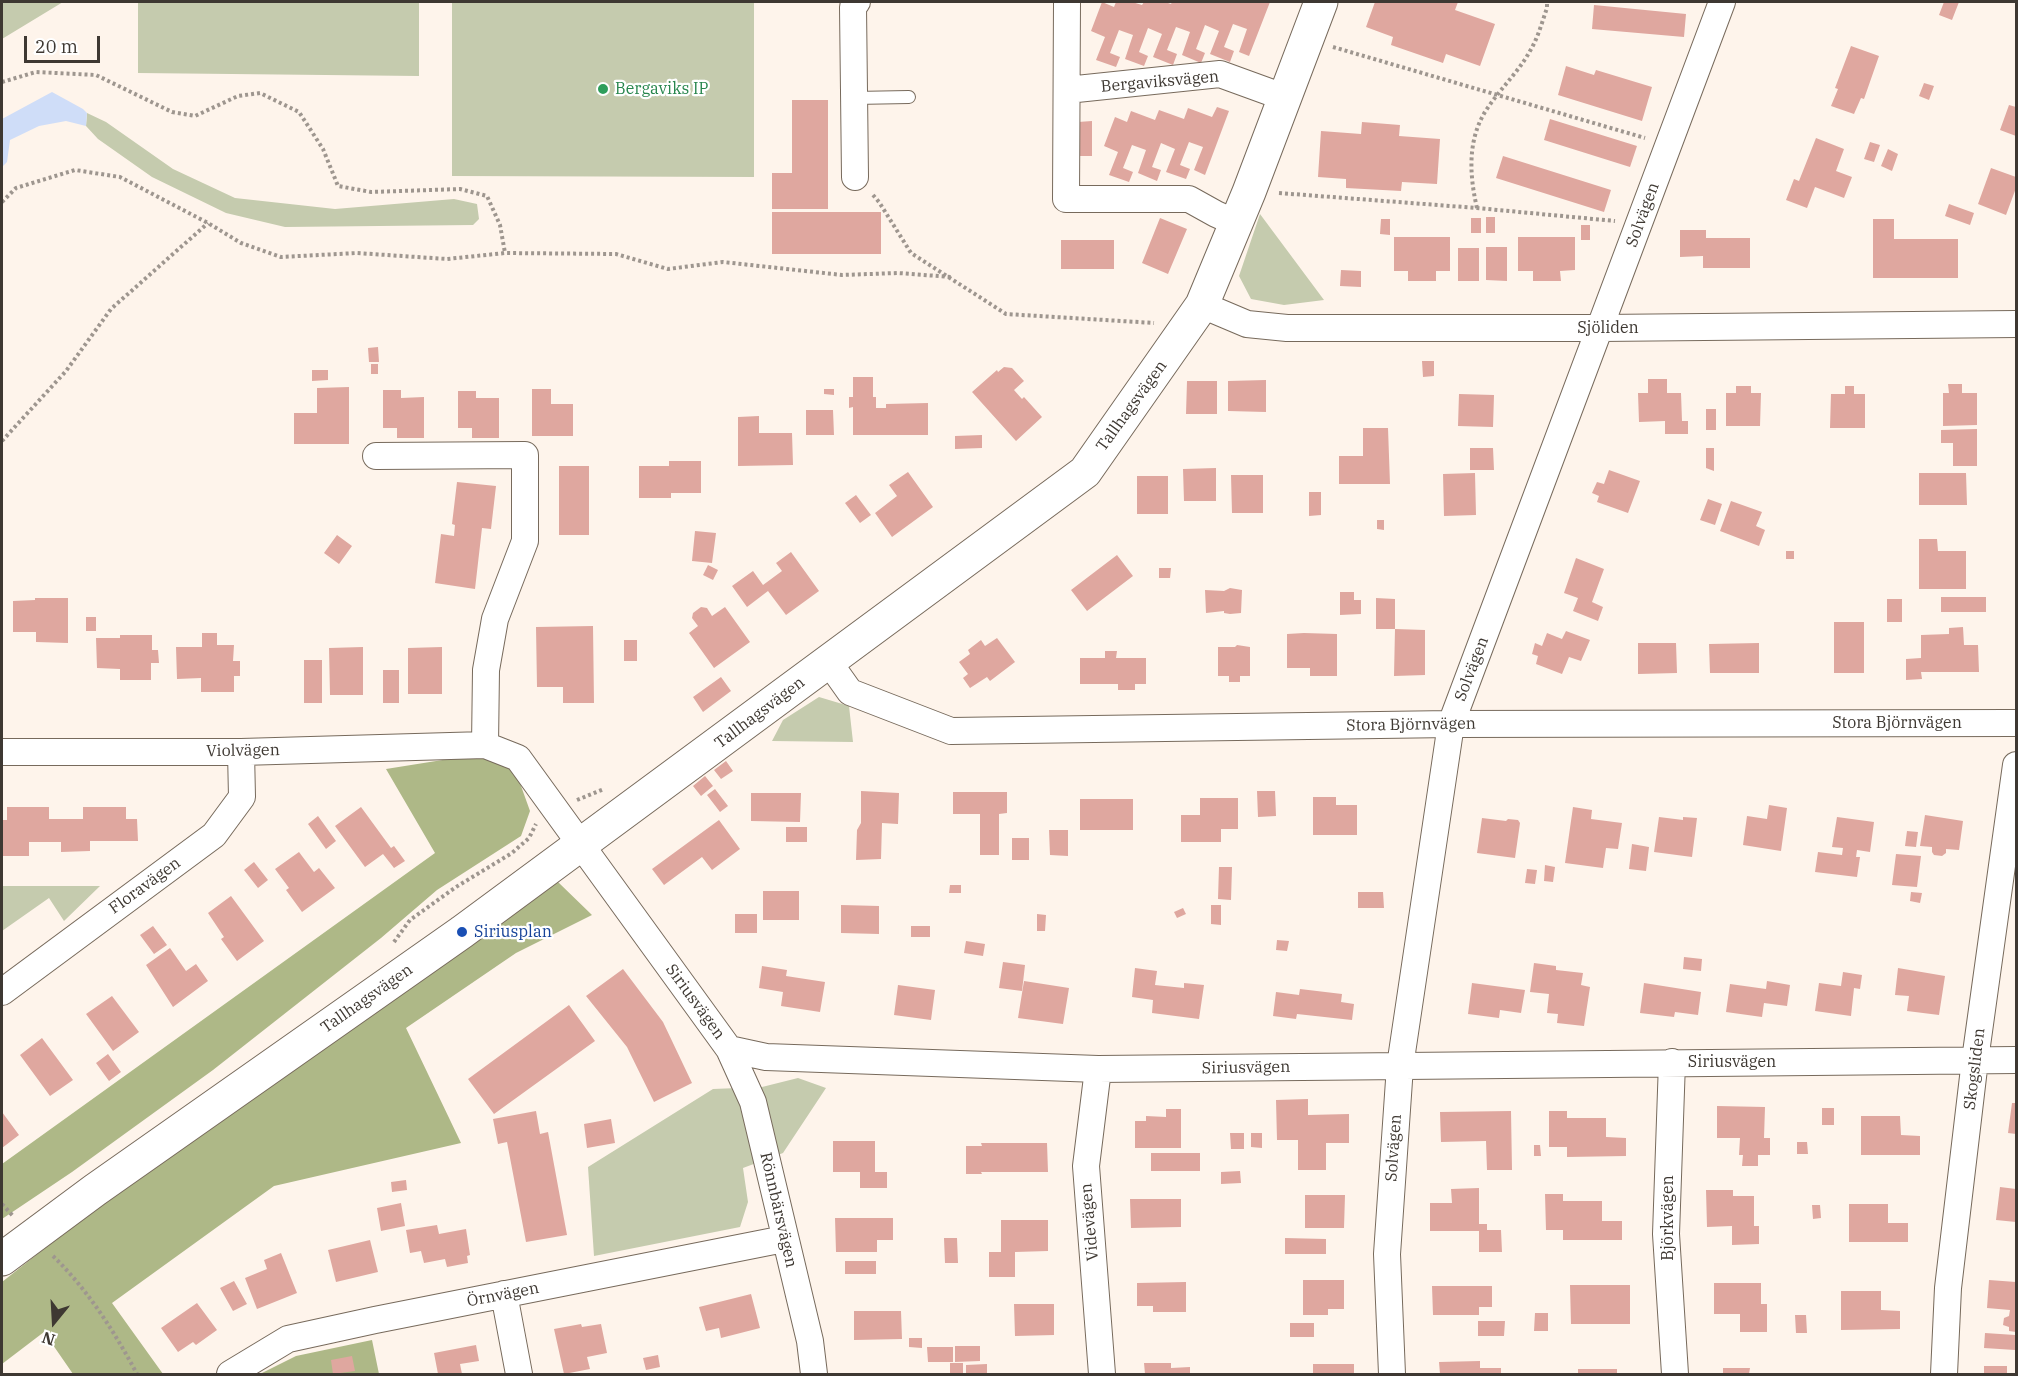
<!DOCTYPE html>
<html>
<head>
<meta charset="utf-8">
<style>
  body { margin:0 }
  #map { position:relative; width:2018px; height:1376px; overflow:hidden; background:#fef4eb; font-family:"IBM Plex Serif",serif }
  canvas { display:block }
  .frame { position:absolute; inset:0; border:3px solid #3e3832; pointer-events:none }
  .north { position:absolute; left:24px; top:1292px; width:60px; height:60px; -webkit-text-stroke:4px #fff; paint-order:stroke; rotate:198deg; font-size:16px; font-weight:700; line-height:24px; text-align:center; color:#3e3832 }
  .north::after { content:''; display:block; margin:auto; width:21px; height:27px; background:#3e3832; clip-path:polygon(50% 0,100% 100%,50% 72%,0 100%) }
  .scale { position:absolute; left:24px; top:36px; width:76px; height:27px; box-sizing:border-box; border:3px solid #3e3832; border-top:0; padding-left:8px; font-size:18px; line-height:21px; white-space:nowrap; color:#3e3832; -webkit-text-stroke:4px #fff; paint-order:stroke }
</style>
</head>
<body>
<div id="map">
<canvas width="2018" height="1376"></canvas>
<div class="frame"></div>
<div class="north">N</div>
<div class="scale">20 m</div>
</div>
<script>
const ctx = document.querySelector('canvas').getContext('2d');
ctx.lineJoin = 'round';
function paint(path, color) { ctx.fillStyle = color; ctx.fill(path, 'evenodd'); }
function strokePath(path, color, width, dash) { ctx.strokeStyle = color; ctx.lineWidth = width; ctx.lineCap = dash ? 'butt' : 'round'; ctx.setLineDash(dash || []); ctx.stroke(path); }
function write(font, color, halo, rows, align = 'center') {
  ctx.font = font + ' "IBM Plex Serif",serif'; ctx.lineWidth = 4.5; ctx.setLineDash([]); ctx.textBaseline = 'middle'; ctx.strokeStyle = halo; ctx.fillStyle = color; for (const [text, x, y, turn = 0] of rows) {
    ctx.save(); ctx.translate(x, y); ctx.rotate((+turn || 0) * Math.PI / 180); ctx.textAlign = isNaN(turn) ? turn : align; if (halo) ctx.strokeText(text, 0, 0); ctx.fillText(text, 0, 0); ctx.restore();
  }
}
paint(new Path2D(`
  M2,2H63L2,39Z
  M138,2H419V76L138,73Z
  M452,2H754V177L452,176Z
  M87,113L106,122L173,169L235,198L335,209L454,199L477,204L479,219L473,225L285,227L226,213L152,177L98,139L86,126Z
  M1260,214L1324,300L1284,305L1251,299L1239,276Z
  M819,697L849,706L853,742L772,741L783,720Z
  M2,886H100L64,921L49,898L2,931Z
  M798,1078L826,1088L783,1153L743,1168L748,1202L740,1227L594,1256L588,1167L713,1089L762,1087Z`), '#c5cbae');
paint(new Path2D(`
  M480,754L516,772L530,811L521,836L437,890L381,938L213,1070L72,1172L2,1219V1164L435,853L386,769Z
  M558,882L592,915L516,953L406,1028L461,1143L274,1186L112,1303L163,1374H73L44,1332L2,1364V1282L102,1203L472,938Z
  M372,1340L379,1374H260L296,1356Z`), '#aeb887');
paint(new Path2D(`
  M52,92L83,109L87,113L86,126L66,121L39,126L10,140L7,162L2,167V119Z`), '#cfddf8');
paint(new Path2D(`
  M1102,2L1114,7L1116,2H1132L1142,5L1144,2H1165L1171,4L1172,2H1270L1249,56L1239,52L1247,29L1233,24L1224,47L1234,51L1230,62L1210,54L1219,31L1205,25L1196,49L1205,53L1201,63L1182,55L1190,32L1176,27L1167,50L1177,54L1173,65L1153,57L1162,34L1148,28L1139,52L1148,56L1144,66L1125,59L1133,35L1119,30L1110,53L1120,57L1116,67L1096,60L1105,37L1091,31Z
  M1375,2H1458L1455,10L1495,24L1480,66L1446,54L1443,63L1391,45L1393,37L1366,27Z
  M1944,2H1959L1952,20L1939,15Z
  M1594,5L1686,14L1684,37L1592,29Z
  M1851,46L1879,56L1864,99L1861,98L1854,114L1831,106L1838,89L1835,88Z
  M1566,66L1594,75L1596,70L1652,87L1642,121L1558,95Z
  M1924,83L1934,86L1929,100L1919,96Z
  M792,100H828V209H772V173H792Z
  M2009,105L2016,107V136L2000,130Z
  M1217,107L1229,111L1205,175L1194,170L1203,147L1189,142L1180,165L1190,169L1186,179L1166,172L1175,149L1161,143L1152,167L1161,170L1157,181L1138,173L1146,150L1132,145L1123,168L1133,172L1129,182L1109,175L1118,152L1104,146L1115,117L1127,122L1131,111L1155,120L1159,110L1184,119L1188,108L1212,117Z
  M1550,119L1637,146L1630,167L1544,140Z
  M1092,121V156H1079L1078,122Z
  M1362,122L1400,125L1399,136L1440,139L1437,184L1402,182L1401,191L1346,188V179L1318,177L1321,131L1361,134Z
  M1816,138L1844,149L1836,171L1852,177L1844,198L1815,187L1807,208L1786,200L1794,179L1799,181Z
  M1870,142L1880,145L1874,162L1864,159Z
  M1888,149L1898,154L1892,171L1881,166Z
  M1503,156L1611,190L1604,212L1496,178Z
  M1991,168L2016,177V188L2006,215L1978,204Z
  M1949,204L1974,213L1970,225L1945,216Z
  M772,212H881V254H772Z
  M1486,217H1495V233H1486Z
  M1160,218L1187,229L1168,274L1142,263Z
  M1471,218H1481V233H1471Z
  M1381,219H1390V235L1380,234Z
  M1873,219H1894V239H1958V278H1873Z
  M1581,225H1590V240H1581Z
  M1680,230H1706V238H1750V268H1703V256L1680,257Z
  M1394,237H1450V271H1436V281H1408V271H1394Z
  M1518,237H1575V270L1560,271L1561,281H1533V271H1518Z
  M1061,240H1114V269H1061Z
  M1486,247H1507V281L1486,280Z
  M1458,248H1479V281H1458Z
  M1341,270L1361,271V287L1340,286Z
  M378,347L379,362H369L368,348Z
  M1422,361H1434V376L1423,377Z
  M371,364H378V374H371Z
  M1004,367L1012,368L1024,381L1014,390L1022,399L1024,397L1042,417L1016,441L972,392L997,370L998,372Z
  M312,370H328V380L312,381Z
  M853,377H873V397H876V408H886V404L928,403V435H853V407L849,408V397H853Z
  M1648,379H1667V393H1681L1682,421H1688V434H1665V421L1639,422L1638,393H1648Z
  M1266,380V412L1228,411V381Z
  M1187,381H1217V414H1186Z
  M1948,384H1962V393H1977V425L1943,426V393H1949Z
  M1736,386H1751V393H1761L1760,426H1726V393H1736Z
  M1845,386H1854V394H1865V428H1830L1831,394H1845Z
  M349,387V444H294V413H317V388Z
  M532,389H551V404H573V436H532Z
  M824,389H834V395L824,394Z
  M383,390H401V398L424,397V438H397V428H383Z
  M458,391H476V398H499V438H472V428H458Z
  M1459,394L1494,395L1493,427L1458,426Z
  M1706,409H1716V430H1706Z
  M806,410H833L834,435H806Z
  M759,416V433H792L793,465L738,466V417Z
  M1363,428H1388L1390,484H1339V456H1363Z
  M1977,429V466H1953V443H1941V430Z
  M982,435V448L955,449V436Z
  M1470,448H1493L1494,470H1470Z
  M1706,448H1714V471L1706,468Z
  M669,461H701V493H671V498H639V466H669Z
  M559,466H589V535H559Z
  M1216,468V501H1184L1183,469Z
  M1609,470L1640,481L1628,513L1597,502L1599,496L1592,493L1597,482L1604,484Z
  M908,472L933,507L892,537L875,513L897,496L889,485Z
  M1475,473L1476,515L1444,516L1443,474Z
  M1919,473H1966L1967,505H1919Z
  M1231,475H1263V513H1232Z
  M1137,476H1168V514H1137Z
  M457,482L496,486L491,529L482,528L475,589L435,583L441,534L454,536L455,525L452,524Z
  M1309,492H1321V515L1309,516Z
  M856,495L871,515L860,523L845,503Z
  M1708,499L1722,504L1715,525L1700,520Z
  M1731,501L1762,512L1756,526L1765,530L1759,546L1720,531Z
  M1377,520H1384V530L1377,529Z
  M695,531L716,533L712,563L692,561Z
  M337,535L352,546L339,564L324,553Z
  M1919,539H1937L1938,551H1966V589H1919Z
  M1786,551H1794V559H1786Z
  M791,552L819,591L786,615L768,591L747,607L732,586L753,571L763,585L782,571L776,563Z
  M1117,555L1133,576L1087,611L1071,590Z
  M1576,558L1604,569L1592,602L1603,607L1598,621L1573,611L1578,598L1564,593Z
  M708,565L718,570L713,580L703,575Z
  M1159,568H1171L1170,578H1159Z
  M1230,588L1242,590L1241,613L1230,614L1224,613V611L1206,613L1205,590L1224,591Z
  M1340,592H1354V600H1361V614L1340,615Z
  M1941,597H1986V612H1941Z
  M35,598H68V643L36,642V632H13V601L35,600Z
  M1376,598L1395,599V629H1376Z
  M1887,599H1902V622H1887Z
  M701,607L707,608L712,616L725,607L750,642L714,668L689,633L698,626L692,618L693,613Z
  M86,617H96V631H86Z
  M1834,622H1864V673H1834Z
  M593,626L594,703H563V687H537L536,627Z
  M1963,627L1964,645H1978L1979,672H1921L1922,679L1906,680V659L1921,658V635L1949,634V628Z
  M1395,629L1425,630V675L1394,676Z
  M1566,631L1590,640L1581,661L1569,657L1562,674L1536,664L1538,656L1532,654L1535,643L1542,646L1547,633L1562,639Z
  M202,633H217V645H234L233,661H240V676H234V692H201V678L177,679L176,647H202Z
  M1304,633L1337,634V676H1310V668H1287V634Z
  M120,635H152V650H158L159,663H151V680H120V669L97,668L96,638H120Z
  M997,638L1015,662L990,681L987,677L970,688L963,678L968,674L959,662L970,654L968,650L981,640L985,646Z
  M624,640H637V661H624Z
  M1638,643H1676L1677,673L1638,674Z
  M1759,643V673H1710L1709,644Z
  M1237,645L1250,647V676H1240V682H1229V676H1218V647H1235Z
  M363,647V695H330L329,648Z
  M442,647V694H408V648Z
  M1105,651H1117L1116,658H1146V684H1135V690H1118V684H1080V658H1105Z
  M304,660H322V703H304Z
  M383,670H399V703H383Z
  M721,677L731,691L703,712L693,697Z
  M726,761L733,771L721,779L714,770Z
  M705,776L713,786L701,796L693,786Z
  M715,789L728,806L720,812L707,795Z
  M861,791L899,793L898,824L882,823L881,859L856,860L857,830L861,823Z
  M1257,791H1275L1276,816L1258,817Z
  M953,792H1007V813L999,814V855H980V814H953Z
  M751,793H801L800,822L751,821Z
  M1313,797H1336V805H1357V835H1313Z
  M1200,798H1238V829H1221V842H1181V815H1200Z
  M1080,799H1133V830H1080Z
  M1769,805L1787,808L1781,851L1743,845L1747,816L1767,819Z
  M7,807H49V819H83V807H126V819H137L138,841H90V851L61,852V842H29V856H2V820H7Z
  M361,807L391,848L394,846L405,861L394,868L383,854L365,867L335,826Z
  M1573,807L1592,810L1591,819L1622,823L1618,849L1606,848L1603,868L1565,863Z
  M1925,815L1963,821L1959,850L1946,849V853L1942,856L1934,855L1932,852V847L1920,846Z
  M318,816L336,841L326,849L308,824Z
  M1659,817L1683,820V817L1697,818L1692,857L1654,852Z
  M1837,817L1874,822L1870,852L1857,850L1856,857H1860L1857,877L1815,872L1818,852L1842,855L1843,848L1832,847Z
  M1482,818L1506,821L1508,819L1518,820L1520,823L1515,858L1477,853Z
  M719,820L740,849L712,870L702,857L664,885L652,869Z
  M786,827H807V842H786Z
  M1049,830H1068V856L1050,855Z
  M1907,831L1918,832L1916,847L1905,846Z
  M1012,838H1029V860H1012Z
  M1632,844L1649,847L1646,871L1629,869Z
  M299,852L314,872L319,868L335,888L302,912L286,890L289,888L275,869Z
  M1896,854L1921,856L1917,887L1892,885Z
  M254,862L268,880L258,888L244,870Z
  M1545,865L1555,867L1553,882L1544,881Z
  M1219,867H1232L1231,900L1218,899Z
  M1527,869L1537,870L1535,884L1525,883Z
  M950,885H961V893H949Z
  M763,891H799V920H763Z
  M1358,892H1383L1384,908H1358Z
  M1911,892L1922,893L1920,903L1910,901Z
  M231,896L264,941L237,961L221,939L224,937L208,913Z
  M841,905L879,906V934L841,933Z
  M1211,905H1221V925L1211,924Z
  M1183,908L1186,914L1177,918L1174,912Z
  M735,914H757V933H735Z
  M1037,914L1046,915L1045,931H1037Z
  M153,926L167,945L154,954L140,935Z
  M911,926H930V937H911Z
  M1277,940L1289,941L1287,951L1276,950Z
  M966,941L985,944L983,956L964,953Z
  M170,948L186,971L196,964L208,981L173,1007L146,965Z
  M1684,957L1702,959L1701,971L1683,969Z
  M1003,962L1025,965L1022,991L999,988Z
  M1534,963L1556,966V970L1583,973L1581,985L1590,987L1584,1026L1557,1023L1558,1014L1547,1013L1549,994L1530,992Z
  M762,966L787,970L786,976L825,982L820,1012L781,1006L783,992L759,988Z
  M1135,968L1157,971L1155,985L1184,988V983L1204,985L1199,1019L1152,1013L1153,1000L1132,997Z
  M1898,968L1945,976L1939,1015L1907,1011L1909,996L1895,995Z
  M623,969L663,1022L692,1083L654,1102L627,1047L586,996Z
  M1843,972L1862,975L1860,989L1854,988L1851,1016L1815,1011L1819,983L1841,986Z
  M1024,981L1069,988L1063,1024L1018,1018Z
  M1767,981L1790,985L1787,1006L1764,1003L1762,1017L1726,1012L1730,984L1766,989Z
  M1472,983L1525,990L1521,1013L1500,1010L1499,1018L1468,1014Z
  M1644,983L1701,992L1698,1015L1675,1012L1674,1017L1640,1013Z
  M898,985L935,990L931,1020L894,1015Z
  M1300,989L1342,994L1341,1002L1354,1004L1352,1020L1297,1014L1296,1019L1273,1016L1276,992L1299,995Z
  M112,996L139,1032L113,1051L86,1014Z
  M569,1005L595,1041L494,1114L468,1079Z
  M42,1038L73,1080L50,1096L20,1055Z
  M108,1054L121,1072L109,1081L96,1063Z
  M1308,1099V1115L1349,1114V1143H1326V1170H1298V1140H1277L1276,1100Z
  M2012,1103H2016V1134L2008,1133Z
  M1717,1106L1765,1107L1764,1138H1770V1155H1758V1166H1742L1743,1155H1739L1740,1138H1717Z
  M1822,1108H1834V1125H1822Z
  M1166,1109H1181V1148H1135V1121H1146V1116L1166,1117Z
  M536,1111L540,1134L548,1132L567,1235L526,1242L507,1142L498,1144L493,1119Z
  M1511,1111L1512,1170H1487L1486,1141L1441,1142L1440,1112Z
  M1549,1111H1567V1118H1606V1137L1626,1138V1156L1567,1157V1147H1549Z
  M2,1112L19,1135L2,1148Z
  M1861,1116H1900L1901,1135L1920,1136V1155H1861Z
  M611,1119L615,1143L587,1148L584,1124Z
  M1230,1133H1244V1149H1231Z
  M1251,1133H1262V1148L1251,1147Z
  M833,1141H875V1172H887V1188H860V1172H833Z
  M1797,1142H1807L1808,1154H1797Z
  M981,1143H1047L1048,1172H981L982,1174H966V1146H982Z
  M1534,1145H1540L1541,1156H1534Z
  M1151,1153H1200V1171H1151Z
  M1240,1171L1241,1183L1221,1184V1172Z
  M406,1180L407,1190L392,1192L391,1182Z
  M2000,1187L2016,1189V1222L1996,1220Z
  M1479,1188V1224H1487V1230H1501L1502,1252H1479V1231H1430V1203H1452L1451,1189Z
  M1706,1190H1733V1196H1754V1226H1759V1244L1732,1245V1226L1707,1227Z
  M1545,1194H1563V1201H1602V1221H1622V1240H1563V1230H1546Z
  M1305,1195H1345L1344,1228H1305Z
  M1130,1199H1181V1227L1131,1228Z
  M401,1203L405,1226L381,1231L377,1208Z
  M1849,1204H1888V1223H1908V1242H1849Z
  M1812,1205H1820L1821,1218L1813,1219Z
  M835,1218H893V1240H877V1252H836Z
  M1001,1220H1048V1251L1015,1252V1277H989V1252H1001Z
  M437,1225L439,1234L466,1229L470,1255L467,1256L468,1263L447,1267L445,1259L424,1263L421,1251L410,1253L406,1230Z
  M944,1238H957L958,1263H945Z
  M1285,1238L1326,1239V1254H1285Z
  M370,1240L378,1272L336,1282L328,1250Z
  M281,1253L297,1293L257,1309L245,1278L267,1269L264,1260Z
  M845,1261H876V1274H845Z
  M1303,1280H1344V1309H1328V1315H1303Z
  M1989,1280L2016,1282V1332L2009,1331V1327L2003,1325L2004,1318L2009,1316L2010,1310L1987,1308Z
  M234,1281L247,1304L233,1311L220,1288Z
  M1186,1282V1312H1153V1306H1137V1283Z
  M1714,1283H1761V1304H1767V1332H1740V1314H1714Z
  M1570,1285H1630V1324H1571Z
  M1432,1286H1492V1307H1479V1315H1433Z
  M1841,1291H1881V1310L1900,1311V1329L1841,1330Z
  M751,1294L760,1328L721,1338L719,1328L706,1331L699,1307Z
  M197,1303L217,1330L196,1345L193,1342L178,1352L161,1328Z
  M1014,1304H1054V1335L1015,1336Z
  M854,1311H901L902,1339L854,1340Z
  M1535,1313H1548V1331H1534Z
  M1795,1315H1806L1807,1333H1796Z
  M1478,1321H1505L1504,1336H1478Z
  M1290,1323H1314V1337H1290Z
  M581,1324L582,1327L601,1324L607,1353L587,1357L590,1369L564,1374L554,1329Z
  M1985,1333L2015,1335V1350L1984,1348Z
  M909,1338H922V1348L909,1347Z
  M476,1345L479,1361L460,1364L462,1374H438L434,1353Z
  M955,1346H980V1361L955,1362Z
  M927,1347H953V1362H928Z
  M658,1355L660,1367L646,1370L643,1358Z
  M352,1356L355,1371L333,1374L331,1360Z
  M1480,1361V1368H1501V1374H1440L1439,1362Z
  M950,1363H963V1374H950Z
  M1144,1363H1171V1368L1190,1367V1374H1145Z
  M987,1364V1374H966V1365Z
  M1313,1364H1354V1374H1313Z
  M1984,1366H2007V1374H1984Z
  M1723,1368H1750L1749,1374H1723Z
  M1578,1369H1617V1374H1578Z`), '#dfa79f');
const lane = new Path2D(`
  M854,98L909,97`);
const street = new Path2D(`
  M1067,2L1066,199H1189L1216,214L1236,223
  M1067,90L1220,74L1286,98
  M855,177L853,7L857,2
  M1202,305L1247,324L1287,328H1601L2016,324
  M376,456L525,455V541L495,619L486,670L485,745
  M828,661L850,692L951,731L1451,724L2016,723
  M2,752H241L485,745L518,758L729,1049L766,1057L1098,1069L2016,1060
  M2,992L214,835L242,797L241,752
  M729,1049L753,1102L810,1341L814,1374
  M1672,1062L1666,1234L1675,1374
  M1098,1069L1086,1166L1102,1374
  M504,1294L519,1374
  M230,1374L288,1339L375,1320L784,1239
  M1392,1374L1387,1254L1400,1066L1451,724L1722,2
  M1944,1374L1948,1288L1975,1060L2016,765`);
const secondary = new Path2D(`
  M2,1259L95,1190L462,932L1085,472L1202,305L1249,192L1321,2`);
strokePath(lane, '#776a5c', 14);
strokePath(street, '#776a5c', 28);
strokePath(secondary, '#776a5c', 35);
strokePath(new Path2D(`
  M1333,47L1645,138
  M2,82L36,72L96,75L172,112L195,116L238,96L260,93L299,112L323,149L338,186L371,192L460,189L487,196L500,225L505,253
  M1279,193L1477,208L1615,221
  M873,195L879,202L911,253L1006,314L1154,323
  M2,202L16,188L75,170L120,177L208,223L241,243L281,257L357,253L447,259L505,253L616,254L668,269L723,262L842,275L898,273L951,277
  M1477,208C1469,174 1467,136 1489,106C1502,87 1519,71 1530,51C1538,38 1542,22 1547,8V2
  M2,441L66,371L111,309L208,223
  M577,800L604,789
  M394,942L410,920L456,887L512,853L529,838L536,824
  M2,1204L14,1217
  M53,1256C88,1290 114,1331 137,1374`), '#9e968f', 4, [3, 3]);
strokePath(lane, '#fff', 12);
strokePath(street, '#fff', 26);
strokePath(secondary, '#fff', 33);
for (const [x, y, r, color] of [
  [603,89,6,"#2e9e5b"],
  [462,932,6,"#1a4fb4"]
]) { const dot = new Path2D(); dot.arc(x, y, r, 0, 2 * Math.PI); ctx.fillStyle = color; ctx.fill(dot); strokePath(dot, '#fff', 2); }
write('16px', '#3e3832', '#fff', [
  ["Bergaviksvägen",1160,82,-5],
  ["Solvägen",1643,215,-70],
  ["Sjöliden",1608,328],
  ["Tallhagsvägen",1132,406,-54],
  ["Solvägen",1472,669,-69],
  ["Tallhagsvägen",760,713,-37],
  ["Stora Björnvägen",1897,723],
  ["Stora Björnvägen",1411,725,-1],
  ["Violvägen",243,751,-1],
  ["Floravägen",145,886,-36],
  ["Tallhagsvägen",367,999,-35],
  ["Siriusvägen",695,1002,54],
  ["Siriusvägen",1732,1062],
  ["Siriusvägen",1246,1068,-1],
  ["Skogsliden",1975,1069,-83],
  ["Solvägen",1394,1148,-86],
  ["Rönnbärsvägen",778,1210,77],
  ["Björkvägen",1668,1218,-90],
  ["Videvägen",1090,1222,-95],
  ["Örnvägen",503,1295,-11]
]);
write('16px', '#27864d', '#fff', [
  ["Bergaviks IP",615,89]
], 'left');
write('16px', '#164399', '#fff', [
  ["Siriusplan",474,932]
], 'left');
</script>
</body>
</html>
